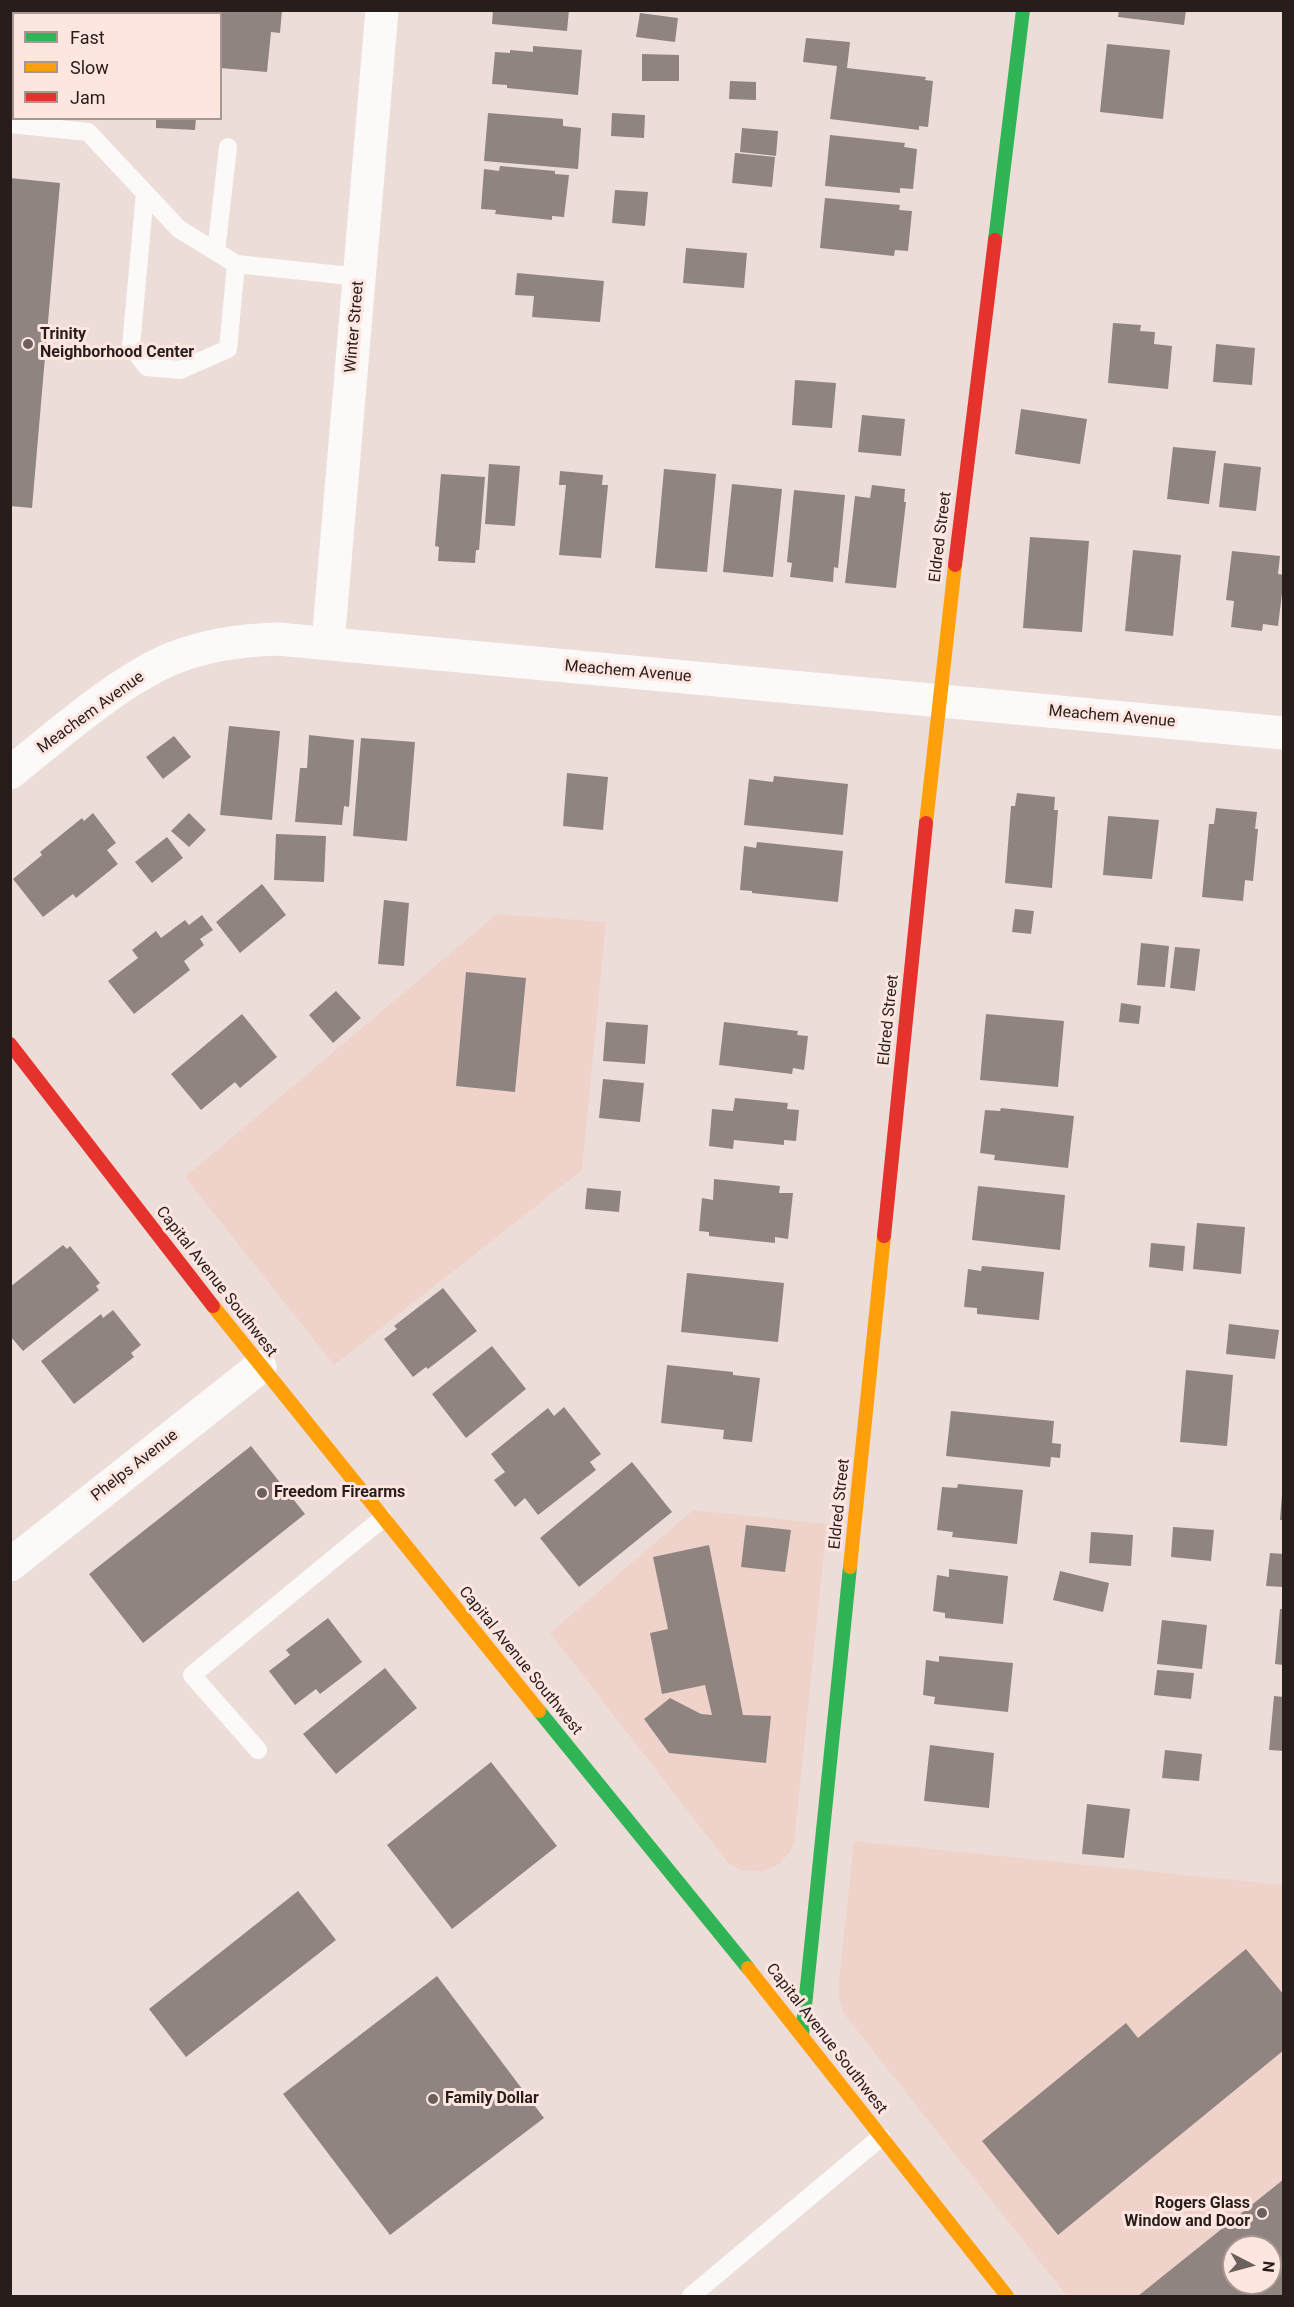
<!DOCTYPE html>
<html>
<head>
<meta charset="utf-8">
<style>
  body { margin:0 }
  #map { position:relative; width:1294px; height:2307px; overflow:hidden; background:#edddd8; font-family:Roboto,sans-serif }
  canvas { display:block }
  .frame { position:absolute; inset:0; border:12px solid #271d1a; pointer-events:none }
  .legend { position:absolute; left:12px; top:12px; width:210px; height:108px; box-sizing:border-box; background:#fee6e0; border:2px solid #a89691; margin:0; padding:8px 10px; list-style:none; font-size:18px; color:#271d1a }
  .legend li { display:flex; align-items:center; gap:12px; height:30px }
  .legend b { width:30px; border:2px solid #a89691 }
  .north { position:absolute; left:1222px; top:2235px; width:60px; height:60px; box-sizing:border-box; background:#fee6e0; border:2px solid #a89691; border-radius:50%; rotate:96deg; font-size:16px; font-weight:700; line-height:24px; text-align:center; color:#271d1a }
  .north::after { content:''; display:block; margin:auto; width:21px; height:27px; background:#6c605c; clip-path:polygon(50% 0,100% 100%,50% 72%,0 100%) }
</style>
</head>
<body>
<div id="map">
<canvas width="1294" height="2307"></canvas>
<div class="frame"></div>
<ul class="legend">
<li><b style="height:8px;background:#30b455"></b>Fast</li>
<li><b style="height:8px;background:#ff9f0a"></b>Slow</li>
<li><b style="height:8px;background:#e5322d"></b>Jam</li>
</ul>
<div class="north">N</div>
</div>
<script>
const ctx = document.querySelector('canvas').getContext('2d');
ctx.lineJoin = 'round';
function paint(path, color) { ctx.fillStyle = color; ctx.fill(path, 'evenodd'); }
function strokePath(path, color, width, dash) { ctx.strokeStyle = color; ctx.lineWidth = width; ctx.lineCap = dash ? 'butt' : 'round'; ctx.setLineDash(dash || []); ctx.stroke(path); }
function write(font, color, halo, rows, align = 'center') {
  ctx.font = font + ' Roboto,sans-serif'; ctx.lineWidth = 6; ctx.setLineDash([]); ctx.textBaseline = 'middle'; ctx.strokeStyle = halo; ctx.fillStyle = color; for (const [text, x, y, turn = 0] of rows) {
    ctx.save(); ctx.translate(x, y); ctx.rotate((+turn || 0) * Math.PI / 180); ctx.textAlign = isNaN(turn) ? turn : align; if (halo) ctx.strokeText(text, 0, 0); ctx.fillText(text, 0, 0); ctx.restore();
  }
}
paint(new Path2D(`
  M497,914L606,922L582,1170L334,1365L185,1177Z
  M693,1510L827,1524L794,1843L790,1852L779,1864L762,1872L740,1870L728,1863L550,1633Z
  M854,1841L1283,1885V2296H1067L844,2014L839,1997V1982ZM1234,2247H1270V2283H1234Z`), '#efd3cb');
paint(new Path2D(`
  M215,10H282L280,33L271,32L267,72L220,68V14H215Z
  M493,10H569L567,31L492,24Z
  M1119,10H1186L1184,25L1118,17Z
  M640,13L678,18L675,42L636,37Z
  M806,38L850,42L847,68L926,77L925,80L933,81L928,127L919,126V130L830,119L837,66L803,62Z
  M1107,44L1170,50L1163,119L1100,112Z
  M533,46L582,50L578,95L507,88V85L492,84L495,52L510,53V50L533,52Z
  M642,54L679,55V81H642Z
  M730,81L756,82V100L729,99Z
  M488,113L563,119V126L581,128L578,169L484,161Z
  M612,113L645,115L644,138L611,136Z
  M156,118H196L195,130L156,128Z
  M742,128L778,131L776,156L740,152Z
  M830,135L905,143L904,147L917,149L913,189L900,188V193L825,186Z
  M735,153L775,157L772,187L732,183Z
  M500,166L555,171V174L569,175L564,217L552,216V220L495,214L496,210L481,209L484,169L499,171Z
  M10,178L60,183L32,508L10,506Z
  M615,190L648,192L645,226L612,223Z
  M825,198L900,205L899,210L912,211L908,251L895,250L894,256L820,248Z
  M686,248L747,253L744,288L683,283Z
  M517,273L604,281L600,322L532,317L534,296L515,295Z
  M1113,323L1141,325L1140,331L1155,332L1154,344L1172,346L1168,389L1108,383Z
  M1216,344L1255,348L1252,385L1213,382Z
  M795,380L836,383L832,428L792,425Z
  M1021,409L1087,419L1080,464L1015,454Z
  M862,415L905,419L901,456L858,452Z
  M1173,447L1216,451L1209,504L1167,499Z
  M1224,463L1261,467L1256,511L1219,507Z
  M489,464L520,466L515,526L485,524Z
  M664,469L716,474L707,572L655,568Z
  M560,471L603,475L602,485H608L601,558L559,555L566,485H559Z
  M441,474L485,477L479,550H476L475,563L438,561L439,547L435,546Z
  M732,484L782,489L773,577L723,572Z
  M872,485L905,489L904,502H906L896,588L845,583L855,496L870,498Z
  M794,490L845,495L838,568L834,567L833,582L790,577L792,563L787,562Z
  M1030,537L1089,541L1082,632L1023,628Z
  M1133,550L1181,555L1173,636L1125,631Z
  M1232,551L1280,556L1278,574L1284,575V577L1278,626L1263,624L1262,631L1231,627L1234,601L1226,600Z
  M229,726L280,731L272,820L220,815Z
  M309,735L354,740L349,807L344,806L342,825L295,822L300,768H307Z
  M174,736L191,757L163,779L146,757Z
  M361,738L415,742L407,841L353,836Z
  M567,773L608,777L603,830L563,826Z
  M774,776L848,784L843,835L744,825L749,779L773,782Z
  M1017,793L1055,797L1054,810H1058L1052,888L1005,883L1011,806H1015Z
  M1216,808L1257,812L1255,829H1258L1253,881L1245,880L1243,901L1202,897L1209,824H1214Z
  M93,813L116,843L107,850L118,864L76,898L73,894L43,917L13,879L42,855L40,852L82,818L84,821Z
  M189,813L206,830L189,847L171,831Z
  M1108,816L1159,820L1152,879L1103,875Z
  M276,834L326,836L324,882L274,880Z
  M167,837L183,858L152,883L135,862Z
  M757,842L843,851L838,902L752,893V891L740,890L744,846L756,848Z
  M262,884L286,915L240,953L216,922Z
  M384,900L409,903L404,966L378,964Z
  M1015,909L1034,911L1031,934L1012,932Z
  M202,915L213,930L200,939L204,945L184,961L190,970L134,1014L108,981L138,958L132,950L156,931L161,938L185,920L189,925Z
  M1141,943L1169,946L1165,987L1137,985Z
  M1175,947L1200,949L1195,991L1170,988Z
  M466,972L526,978L515,1092L456,1086Z
  M336,991L361,1018L333,1043L309,1015Z
  M1121,1003L1141,1006L1139,1024L1119,1022Z
  M242,1014L277,1057L240,1088L235,1082L201,1110L171,1074Z
  M986,1014L1064,1021L1058,1087L980,1080Z
  M606,1022L648,1025L645,1064L603,1061Z
  M724,1022L798,1031L797,1035L808,1036L804,1070L793,1068L792,1074L719,1065Z
  M603,1079L644,1083L640,1122L599,1118Z
  M735,1098L788,1103L787,1109L799,1110L796,1141L784,1140V1145L734,1140L733,1149L709,1146L712,1109L733,1111Z
  M1001,1108L1074,1116L1068,1168L994,1160L995,1155L980,1153L985,1110L1000,1111Z
  M714,1179L780,1186L779,1193H793L788,1239L775,1237V1243L709,1236V1232L699,1231L702,1198L713,1200Z
  M978,1186L1065,1195L1060,1250L972,1240Z
  M587,1188L621,1191L619,1212L585,1209Z
  M1197,1223L1245,1227L1241,1274L1193,1269Z
  M1151,1243L1185,1246L1183,1271L1149,1267Z
  M63,1245L67,1249L70,1246L100,1283L96,1286L99,1290L23,1351L10,1336V1287Z
  M982,1266L1044,1272L1039,1320L977,1314V1308L964,1307L968,1269L981,1271Z
  M687,1273L784,1283L778,1342L681,1332Z
  M443,1288L477,1331L428,1369L426,1367L413,1377L384,1339L397,1329L394,1326Z
  M113,1310L141,1345L131,1353L134,1357L74,1404L41,1361L101,1314L103,1318Z
  M1229,1324L1279,1330L1275,1359L1226,1354Z
  M492,1346L526,1389L466,1438L432,1394Z
  M667,1365L733,1372V1375L760,1378L752,1442L723,1439L724,1430L661,1423Z
  M1186,1370L1233,1375L1227,1446L1180,1442Z
  M564,1407L601,1454L590,1462L596,1470L538,1515L525,1498L515,1507L494,1480L505,1472L491,1454L548,1408L554,1416Z
  M951,1411L1054,1421L1052,1443L1061,1444L1060,1458L1051,1457L1050,1467L946,1456Z
  M251,1446L305,1514L143,1643L89,1574Z
  M632,1462L672,1512L579,1587L540,1538Z
  M958,1484L1023,1490L1017,1544L952,1537L953,1532L937,1530L942,1487L957,1488Z
  M1282,1494H1284V1520H1280Z
  M746,1525L791,1530L785,1572L741,1567Z
  M1173,1527L1214,1530L1211,1561L1171,1557Z
  M1091,1532L1133,1535L1131,1566L1089,1563Z
  M709,1545L743,1715L771,1716L766,1763L669,1753L644,1719L670,1698L701,1714L712,1715L705,1685L662,1694L650,1633L668,1629L653,1557Z
  M1270,1553L1284,1554V1587L1266,1586Z
  M949,1569L1008,1576L1003,1624L945,1618V1613L933,1611L937,1575L949,1577Z
  M1060,1571L1109,1583L1103,1612L1053,1600Z
  M1280,1609H1284V1665L1275,1664Z
  M328,1618L362,1662L320,1694L316,1689L295,1705L269,1671L290,1655L286,1650Z
  M1162,1620L1207,1625L1202,1669L1157,1664Z
  M939,1656L1013,1663L1008,1712L934,1704L935,1697L923,1695L926,1660L939,1662Z
  M385,1668L417,1708L336,1774L303,1734Z
  M1157,1670L1194,1673L1191,1699L1154,1695Z
  M1274,1696L1284,1697V1751L1269,1750Z
  M930,1745L994,1753L989,1808L924,1801Z
  M1165,1750L1202,1754L1199,1781L1162,1778Z
  M491,1762L557,1846L452,1929L387,1845Z
  M1087,1804L1130,1809L1124,1858L1082,1854Z
  M298,1891L336,1940L186,2057L149,2009Z
  M1246,1949L1284,1995V2050L1058,2235L982,2141L1126,2023L1138,2038Z
  M437,1976L544,2118L390,2235L283,2094Z
  M1284,2179V2296H1138ZM1234,2247H1270V2283H1234Z`), '#908481');
strokePath(new Path2D(`
  M10,124L88,132L179,229L236,264L360,277
  M145,193L131,346L147,367L180,370L228,349L236,264
  M216,252L228,147
  M258,1750L192,1675L383,1518
  M691,2296L881,2137`), '#fcfaf9', 18);
strokePath(new Path2D(`
  M328,643L382,10
  M10,773C56,736 117,682 171,659C205,645 242,640 278,639L1284,733
  M10,1565L260,1367`), '#fcfaf9', 33);
strokePath(new Path2D(`
  M995,240L1023,10
  M539,1711L748,1968
  M802,2035L850,1567`), '#30b455', 14);
strokePath(new Path2D(`
  M926,823L955,565
  M213,1306L539,1711
  M850,1567L884,1236
  M748,1968L1007,2296`), '#ff9f0a', 14);
strokePath(new Path2D(`
  M955,565L995,240
  M10,1044L213,1306
  M884,1236L926,823`), '#e5322d', 14);
for (const [x, y, r, color] of [
  [28,344,6,"#6c605c"],
  [262,1493,6,"#6c605c"],
  [433,2099,6,"#6c605c"],
  [1262,2213,6,"#6c605c"]
]) { const dot = new Path2D(); dot.arc(x, y, r, 0, 2 * Math.PI); ctx.fillStyle = color; ctx.fill(dot); strokePath(dot, '#fee6e0', 2); }
write('16px', '#271d1a', '#fee6e0', [
  ["Winter Street",355,327,-85],
  ["Eldred Street",941,537,-83],
  ["Meachem Avenue",628,672,5],
  ["Meachem Avenue",91,713,-36],
  ["Meachem Avenue",1112,717,5],
  ["Eldred Street",889,1020,-84],
  ["Capital Avenue Southwest",216,1282,52],
  ["Phelps Avenue",135,1466,-38],
  ["Eldred Street",840,1504,-84],
  ["Capital Avenue Southwest",520,1661,51],
  ["Capital Avenue Southwest",826,2039,52]
]);
write('bold 16px', '#271d1a', '#fee6e0', [
  ["Trinity",40,335],
  ["Neighborhood Center",40,353],
  ["Freedom Firearms",274,1493],
  ["Family Dollar",445,2099],
  ["Rogers Glass",1250,2204,"right"],
  ["Window and Door",1250,2222,"right"]
], 'left');
</script>
</body>
</html>
